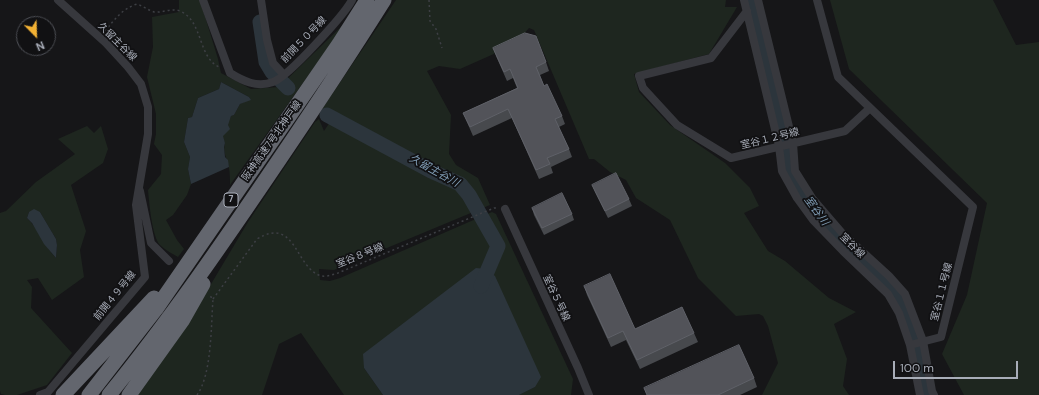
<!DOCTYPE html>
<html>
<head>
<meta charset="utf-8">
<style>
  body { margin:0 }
  #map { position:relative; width:1039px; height:395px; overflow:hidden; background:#161618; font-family:"DM Sans",sans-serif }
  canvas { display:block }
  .north { position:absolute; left:16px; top:16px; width:40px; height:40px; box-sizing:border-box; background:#111113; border:1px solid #4d4f55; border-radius:50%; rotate:157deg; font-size:11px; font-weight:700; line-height:16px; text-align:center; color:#a8adb8 }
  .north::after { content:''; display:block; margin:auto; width:14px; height:18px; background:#f2b134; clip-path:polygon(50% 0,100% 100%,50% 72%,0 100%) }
  .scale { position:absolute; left:893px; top:361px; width:125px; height:18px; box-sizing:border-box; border:2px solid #a8adb8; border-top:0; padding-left:5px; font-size:12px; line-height:14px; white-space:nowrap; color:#a8adb8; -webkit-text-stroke:3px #111113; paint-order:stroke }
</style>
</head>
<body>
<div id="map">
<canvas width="1039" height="395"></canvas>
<div class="north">N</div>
<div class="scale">100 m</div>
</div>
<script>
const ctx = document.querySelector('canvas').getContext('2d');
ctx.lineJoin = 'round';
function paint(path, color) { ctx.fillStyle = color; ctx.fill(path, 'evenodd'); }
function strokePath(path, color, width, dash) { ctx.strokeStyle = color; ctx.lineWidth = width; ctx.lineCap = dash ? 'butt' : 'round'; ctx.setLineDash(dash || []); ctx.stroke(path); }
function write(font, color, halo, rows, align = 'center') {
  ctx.font = font + ' "DM Sans","Noto Sans JP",sans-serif'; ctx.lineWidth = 3.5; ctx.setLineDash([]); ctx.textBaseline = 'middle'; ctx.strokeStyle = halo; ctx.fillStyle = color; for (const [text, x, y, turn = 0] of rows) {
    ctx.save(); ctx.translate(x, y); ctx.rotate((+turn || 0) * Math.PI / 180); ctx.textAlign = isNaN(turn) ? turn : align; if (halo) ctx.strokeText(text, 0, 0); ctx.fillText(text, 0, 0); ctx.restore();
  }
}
paint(new Path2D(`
  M179,0H200L218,59L221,73L251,89L279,87L348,20L230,185C230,180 230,174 229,168C228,159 222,153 225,143L222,136L231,116L234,115L240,104L250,99L249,97L221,82L219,89L198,98L192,117L188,118L184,142L190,157L188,169L191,184L187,195L173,215L166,220L177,240L184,249L178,257C173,254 165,250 160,245C152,237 149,201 148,190L161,174L162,155L154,144L156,134V114L147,77L153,47L152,17L179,12Z
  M396,0H726L725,7H737L709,54L634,74L639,92L670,125L725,163L750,188L759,206L744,213L768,251L785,261L829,298L856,312L834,324L847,359L843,386L849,395H762L778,363L768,326L763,316L759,314L736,316L698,278L670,220L636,198L626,180L610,172L594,159H589L534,30L529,28L514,45L460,69L439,66L427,71L451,115L449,154L456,165L478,178L490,205L334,270L319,269L320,280L330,281L340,278L492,212L496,214L573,379L571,395H519L535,387L364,368L383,395H344L301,333L279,344L262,395H134L189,321L248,222L315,122L319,119L324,131L330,122L369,145L456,188L462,192L466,199L475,195L462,181L322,109Z
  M830,0H993L1016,45L1039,42V395H964L942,354L967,295L987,203L849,69Z
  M87,126L94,133L101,126L108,149L103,163L71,185L86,231L80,250L84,277L52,300L38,278L27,280L32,287L31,308L72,353L47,385L17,395H5L1,394L0,391V213L6,211L36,182L75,154L58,139ZM29,212H40L56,239L57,245L56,258C44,246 39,229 27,218Z`), '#1e261f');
paint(new Path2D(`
  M221,82L249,97L251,100L240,104L234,115L231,116L228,125L230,129L223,136L225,143L224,147L225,157L228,160L229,167L191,184L188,169L190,157L184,142L188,118L192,117L198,98L219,89Z
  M34,209L40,212L56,239L57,245L56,258L44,244L32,223L27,218L29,212Z
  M476,268L486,269L495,276L541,377L535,387L519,395H383L364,368L363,354Z`), '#2c353c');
strokePath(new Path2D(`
  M752,0L780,115L790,171L808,202L831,231L853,254L892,286L903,304L919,350L927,395
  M260,22L266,62L272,72L288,88
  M327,115L431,171L460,184L469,195L498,246L481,286`), '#2c353c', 15);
strokePath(new Path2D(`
  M429,0L430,21L436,29L442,48
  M105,31C115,19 122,9 137,4C143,6 148,10 154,12C163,13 173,7 182,12C203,23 198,57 219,67
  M213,299L257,239C297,215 295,270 322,276C327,277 334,274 338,273L494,208H497
  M197,395C212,374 211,325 213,299L210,296`), '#3d3f44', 1.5, [2, 3]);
strokePath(new Path2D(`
  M203,0L230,73C243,81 257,88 273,82C288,77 344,15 352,0
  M261,0L267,40L273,63L284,75
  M744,0L779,146L782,171L797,198L813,220L843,251L888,294L899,313L910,345L920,395
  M758,0L793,143L795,171L812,198L843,234L889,276L905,294L923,341L932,391L934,395
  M817,0L838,77L973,207L941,337L910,345
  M747,11L711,58L639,76L643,88L677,125L731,158L845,131L870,108
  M140,191L151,243L169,261
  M505,209L578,368L589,395
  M40,395L48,392L145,277L136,205L148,134V107L141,84L128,67L106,43L58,0`), '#37383d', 8);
strokePath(new Path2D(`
  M63,395L154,298
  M89,395L156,309L339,44L367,0
  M109,395C170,320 225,240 279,160C315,107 350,54 384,0
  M129,395L182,321L203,284`), '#63666e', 15);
paint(new Path2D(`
  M493,48L546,62L549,71L540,75L544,86L562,116L565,124L559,127L569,149L572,157L551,167L553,173L539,179L512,118L473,136L463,113L517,88L513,78L507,81L496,56Z
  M592,185L629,199L632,206L608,218L595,192Z
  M532,208L572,214L574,220L544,235L534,215Z
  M584,286L635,329L694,333L698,342L640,369L626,340L611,347L587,295Z
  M754,378L757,387L740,395H647L644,388Z`), '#47494d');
const building = new Path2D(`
  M525,33L536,36L546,62L536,67L544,86L547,84L562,116L555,119L569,149L547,158L550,164L536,170L508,109L470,127L463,113L518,88L510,69L504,72L493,48Z
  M616,173L629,199L605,211L592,185Z
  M562,193L572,214L542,228L532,208Z
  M610,274L635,329L682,307L694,333L637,360L623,331L608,338L584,286Z
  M739,345L754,378L718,395H647L644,388Z`);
paint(building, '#525359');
strokePath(building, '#5f6168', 1);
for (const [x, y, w] of [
  [231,200,14]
]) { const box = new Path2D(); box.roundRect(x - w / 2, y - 7, w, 14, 3); ctx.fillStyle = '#111113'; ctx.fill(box); strokePath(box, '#a8adb8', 1); }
write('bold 9px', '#a8adb8', null, [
  ["7",231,200]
]);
write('10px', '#a8adb8', '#111113', [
  ["前開５０号線",304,40,-46],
  ["久留主谷線",117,42,45],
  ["室谷１２号線",770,139,-14],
  ["阪神高速7号北神戸線",272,141,-55],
  ["室谷線",852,246,45],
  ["室谷８号線",360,256,-22],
  ["室谷１１号線",942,292,-76],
  ["前開４９号線",115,296,-51],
  ["室谷５号線",556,298,65]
]);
write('italic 11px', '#7f9bb3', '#111113', [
  ["久留主谷川",434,171,29],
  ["室谷川",816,211,54]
]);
</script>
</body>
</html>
